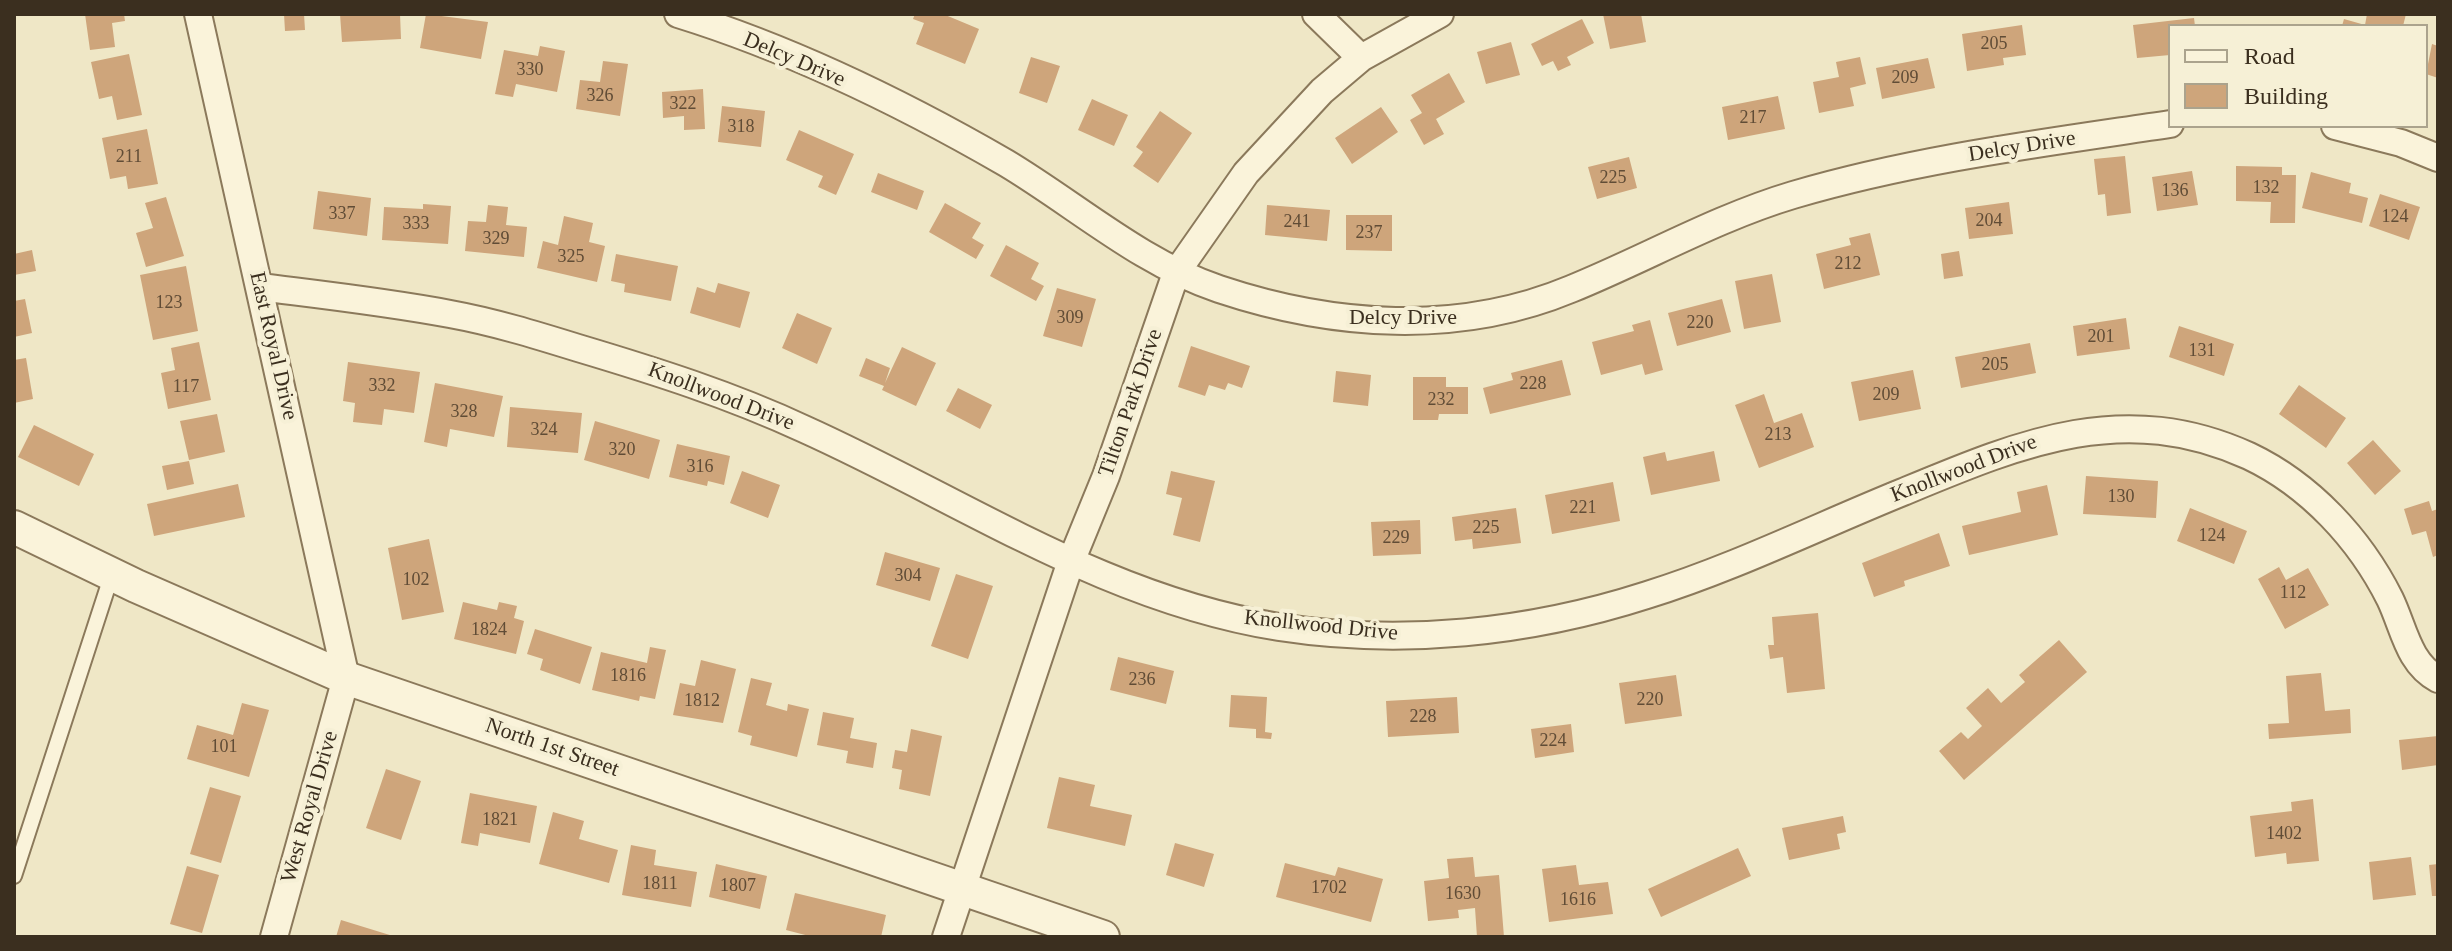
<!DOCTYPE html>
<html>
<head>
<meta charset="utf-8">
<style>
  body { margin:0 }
  #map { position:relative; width:2452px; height:951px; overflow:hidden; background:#efe7c6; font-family:Georgia,serif }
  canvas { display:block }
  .frame { position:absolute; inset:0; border:16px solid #3b2f1f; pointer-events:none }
  .legend { position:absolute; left:2168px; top:24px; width:260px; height:104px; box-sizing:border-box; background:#f6f0d6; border:2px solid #aba38d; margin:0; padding:10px 14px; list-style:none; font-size:24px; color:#3b2f1f }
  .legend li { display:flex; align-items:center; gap:16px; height:40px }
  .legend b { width:40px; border:2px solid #aba38d }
</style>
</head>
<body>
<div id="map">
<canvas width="2452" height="951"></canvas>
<div class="frame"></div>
<ul class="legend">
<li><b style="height:10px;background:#faf3da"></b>Road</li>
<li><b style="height:22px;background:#cea57b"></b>Building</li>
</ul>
</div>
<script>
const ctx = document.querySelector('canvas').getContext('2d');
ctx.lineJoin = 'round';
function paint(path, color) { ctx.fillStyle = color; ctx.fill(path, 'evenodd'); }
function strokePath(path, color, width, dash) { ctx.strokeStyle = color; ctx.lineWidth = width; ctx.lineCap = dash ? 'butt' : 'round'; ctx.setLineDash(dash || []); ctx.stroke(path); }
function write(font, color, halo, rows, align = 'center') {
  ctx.font = font + ' Georgia,serif'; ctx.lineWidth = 8; ctx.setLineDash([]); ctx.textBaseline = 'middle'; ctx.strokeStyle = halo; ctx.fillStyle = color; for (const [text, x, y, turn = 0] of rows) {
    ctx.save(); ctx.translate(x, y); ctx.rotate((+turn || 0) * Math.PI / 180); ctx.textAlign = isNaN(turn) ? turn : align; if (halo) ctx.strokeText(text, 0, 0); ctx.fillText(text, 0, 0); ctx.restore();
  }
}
paint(new Path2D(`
  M85,14H124L125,21L112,23L115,47L90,50Z
  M284,14H304L305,30L285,31Z
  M340,14H400L401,39L342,42Z
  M426,14L488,22L481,59L420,48Z
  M915,14H943L979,29L965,64L916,44L924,23L913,19Z
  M1603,14H1641L1646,42L1610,49Z
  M2367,14H2406L2403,26H2342L2344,19L2365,25Z
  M2194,18L2195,26H2170V55L2137,58L2133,25Z
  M1582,19L1594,43L1567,57L1571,65L1558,71L1553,61L1542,66L1531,44Z
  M2022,25L2026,55L2003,58L2004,65L1967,71L1962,34Z
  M1511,42L1520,75L1486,84L1477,52Z
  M2432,44L2438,46V78L2426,74Z
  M540,46L565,51L557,92L516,84L513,97L495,94L504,50L538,56Z
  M129,54L142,115L117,120L112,96L99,99L91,62Z
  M1031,57L1060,66L1047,103L1019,93Z
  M1860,57L1866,84L1850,88L1854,106L1819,113L1813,82L1839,77L1836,62Z
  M1928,58L1935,88L1882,99L1876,68Z
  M603,61L628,64L620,116L576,109L580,80L600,82Z
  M1449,73L1465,102L1436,119L1444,134L1424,145L1410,120L1422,113L1411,95Z
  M703,89L705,129L684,130V116L663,118L662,92Z
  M1778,96L1785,129L1728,140L1722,107Z
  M1092,99L1128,115L1114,146L1078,130Z
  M722,106L765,111L761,147L718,142Z
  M1381,107L1398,132L1352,164L1335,138Z
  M1160,111L1192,133L1158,183L1133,166L1143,152L1136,147Z
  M147,129L158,184L128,189L126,176L110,179L102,138Z
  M799,130L854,154L836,195L818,187L823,176L786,160Z
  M2125,156L2131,213L2107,216L2105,194L2098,195L2094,159Z
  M1629,157L1637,188L1597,199L1588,167Z
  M2236,166L2282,167V175H2296L2295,223H2270L2271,202L2236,201Z
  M2192,171L2198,205L2157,211L2152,177Z
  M2311,172L2351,183L2349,193L2368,198L2362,223L2302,208Z
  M878,173L924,191L917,210L871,192Z
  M318,191L371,198L367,236L313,229Z
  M2380,194L2420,207L2409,240L2369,226Z
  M166,197L184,256L146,267L136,233L153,228L145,203Z
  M2009,202L2013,234L1969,239L1965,208Z
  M945,203L981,223L972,238L984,245L976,259L929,232Z
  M423,204L451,206L448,244L382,240L384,207L423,209Z
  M488,205L508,207L506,225L527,227L524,257L465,251L468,221L486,222Z
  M1267,205L1330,210L1327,241L1265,235Z
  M1346,215H1392V251L1346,250Z
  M564,216L593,223L589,242L605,246L597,282L537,268L543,241L558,245Z
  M1870,233L1880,275L1824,289L1816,254L1851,245L1849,238Z
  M1006,245L1039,263L1031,279L1044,286L1036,301L990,276Z
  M32,250L36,271L14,275V254Z
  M1959,251L1963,276L1944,279L1941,254Z
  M616,254L678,266L671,301L624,292L625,284L611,281Z
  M186,266L198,331L153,340L140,275Z
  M1772,274L1781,322L1744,329L1735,281Z
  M718,283L750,292L740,328L690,313L697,287L715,293Z
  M1057,288L1096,299L1082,347L1043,336Z
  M25,299L32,333L14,337V301Z
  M1722,299L1731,332L1677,346L1668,313Z
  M797,313L832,328L817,364L782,348Z
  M2126,318L2130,349L2077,356L2073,326Z
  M1650,320L1663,370L1645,375L1642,364L1601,375L1592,342L1634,331L1632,325Z
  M2179,326L2234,344L2224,376L2169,357Z
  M199,342L211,400L168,409L161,373L175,370L171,348Z
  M2030,343L2036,373L1961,388L1955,357Z
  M1191,346L1250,366L1242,388L1228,383L1225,390L1209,385L1205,396L1178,387Z
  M902,347L936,363L916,406L882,390L884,386L859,376L866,358L890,368L885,383Z
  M26,358L33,399L14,403V360Z
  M1562,360L1571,395L1490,414L1483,388L1513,380L1511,373Z
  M348,362L420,372L414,413L384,409L382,425L353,422L355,403L343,401Z
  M1913,370L1921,409L1859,421L1851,382Z
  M1336,371L1371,375L1368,406L1333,402Z
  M1413,377H1446V387H1468V414H1439L1438,420H1413Z
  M435,383L503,396L494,437L450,429L447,447L424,442Z
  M2299,385L2346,418L2326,448L2279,414Z
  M958,388L992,405L980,429L946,411Z
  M1764,394L1774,423L1802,413L1814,447L1759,468L1735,405Z
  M510,407L582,413L578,453L507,447Z
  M217,414L225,452L189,460L180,421Z
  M595,421L660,440L649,479L584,460Z
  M34,425L94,454L79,486L18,457Z
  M2373,440L2401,471L2375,495L2347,463Z
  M677,444L730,456L724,485L708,481L707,486L669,477Z
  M1714,451L1720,481L1651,495L1643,457L1665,452L1667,461Z
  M189,461L194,484L167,490L162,466Z
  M742,471L780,485L768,518L730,503Z
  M1171,471L1215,481L1200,542L1173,535L1182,498L1166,494Z
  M2086,476L2158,481L2156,518L2083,514Z
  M1613,482L1620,521L1552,534L1545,495Z
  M238,484L245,517L154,536L147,504Z
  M2047,485L2058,535L1969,555L1962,526L2021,512L2017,492Z
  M2429,501L2432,511L2438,509V555L2433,557L2426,531L2412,535L2404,509Z
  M1516,508L1521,543L1473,549L1472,539L1455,541L1452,517Z
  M2190,508L2247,531L2234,564L2177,541Z
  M1420,520L1421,554L1373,556L1371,522Z
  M1939,533L1950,566L1904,581L1905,586L1874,597L1862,563Z
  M429,539L444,612L402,620L388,548Z
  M885,552L940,568L930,601L876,585Z
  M2279,567L2286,580L2308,568L2329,605L2285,629L2258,579Z
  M956,574L993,586L968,659L931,646Z
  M463,602L497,610L499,602L517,606L514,618L524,621L516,654L454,639Z
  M1818,613L1825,689L1787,693L1783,657L1770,659L1768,645H1774L1772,617Z
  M535,629L592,647L580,684L540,670L543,659L527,654Z
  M2059,640L2087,672L1964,780L1939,751L1961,732L1968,739L1982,726L1966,708L1988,688L2001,703L2025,682L2019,675Z
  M650,647L666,650L655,699L640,696L639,701L592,690L601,652L647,663Z
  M1118,657L1174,671L1166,704L1110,690Z
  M701,660L736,669L723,723L673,715L680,683L695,686Z
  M2321,673L2325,711L2350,709L2351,733L2269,739L2268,724L2289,723L2286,676Z
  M1676,675L1682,716L1625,724L1619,683Z
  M751,678L772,683L766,705L787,711L788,704L809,709L797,757L750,745L752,736L738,732Z
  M1231,695L1267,697L1265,732L1272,733L1271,739L1256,738V729L1229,727Z
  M1457,697L1459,733L1388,737L1386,701Z
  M242,703L269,710L249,777L187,759L197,725L233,735Z
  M823,712L854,718L850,738L877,743L873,768L846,763L848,751L817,745Z
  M1571,724L1574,752L1535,758L1531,729Z
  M911,729L942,736L930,796L899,789L902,770L892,768L895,750L907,752Z
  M2438,736V765L2402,770L2399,740Z
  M386,769L421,781L401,840L366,828Z
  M1059,777L1095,785L1090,806L1132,815L1125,846L1047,828Z
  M210,787L241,796L221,863L190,854Z
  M470,793L537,806L530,843L480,833L478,846L461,843Z
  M2313,799L2319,861L2287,864L2286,853L2255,857L2250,816L2292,811L2291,802Z
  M553,812L584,821L579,839L618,850L609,883L539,864Z
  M1843,816L1846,832L1837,834L1840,849L1789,860L1782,828Z
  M1175,843L1214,854L1204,887L1166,875Z
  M631,845L656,850L654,865L697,872L691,907L622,895Z
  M1738,848L1751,876L1661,917L1648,889Z
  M1473,857L1475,877L1499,875L1504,937H1477L1475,908L1458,910L1459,918L1428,921L1424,881L1449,878L1447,859Z
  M2411,857L2416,895L2373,900L2369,862Z
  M1285,863L1335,876L1338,867L1383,879L1371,922L1276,897Z
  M716,864L767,876L760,909L709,897Z
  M2438,864V896H2432L2429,865Z
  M1576,865L1579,885L1608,882L1613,914L1549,922L1542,869Z
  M187,866L219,875L202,933L170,924Z
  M795,893L886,915L881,937H813L786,930Z
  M341,920L393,936V937H336Z`), '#cea57b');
const service = new Path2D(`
  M14,876L112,574`);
const minor = new Path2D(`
  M198,14L346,678L274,937
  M678,14C791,49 904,104 1006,163C1076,205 1141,263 1219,289C1333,327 1458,336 1571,289C1645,259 1716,218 1793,195C1915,159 2043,143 2170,124
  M1316,14L1361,58
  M2335,126L2401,143L2438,158
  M260,287C323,295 387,302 450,314C494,322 536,335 578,348C655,371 731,395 804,429C962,500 1104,599 1279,627C1402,646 1529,633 1647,595C1734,568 1819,526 1903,492C2021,443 2124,399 2249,456C2310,485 2360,539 2390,599C2404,628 2408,663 2438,679
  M946,937L1070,564L1106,476L1176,273L1246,173L1322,91L1361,58L1440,14`);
const tertiary = new Path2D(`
  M14,527L136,586L346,678L1103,937`);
strokePath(service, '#8b795b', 18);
strokePath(minor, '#8b795b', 30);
strokePath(tertiary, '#8b795b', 36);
strokePath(service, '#faf3da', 14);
strokePath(minor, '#faf3da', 26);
strokePath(tertiary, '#faf3da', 32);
write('18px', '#604c36', null, [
  ["205",1994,44],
  ["330",530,70],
  ["209",1905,78],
  ["326",600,96],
  ["322",683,104],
  ["217",1753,118],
  ["318",741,127],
  ["211",129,157],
  ["225",1613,178],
  ["132",2266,188],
  ["136",2175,191],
  ["337",342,214],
  ["124",2395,217],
  ["204",1989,221],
  ["241",1297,222],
  ["333",416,224],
  ["237",1369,233],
  ["329",496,239],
  ["325",571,257],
  ["212",1848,264],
  ["123",169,303],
  ["309",1070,318],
  ["220",1700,323],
  ["201",2101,337],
  ["131",2202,351],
  ["205",1995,365],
  ["228",1533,384],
  ["332",382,386],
  ["117",186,387],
  ["209",1886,395],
  ["232",1441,400],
  ["328",464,412],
  ["324",544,430],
  ["213",1778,435],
  ["320",622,450],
  ["316",700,467],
  ["130",2121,497],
  ["221",1583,508],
  ["225",1486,528],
  ["124",2212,536],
  ["229",1396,538],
  ["304",908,576],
  ["102",416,580],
  ["112",2293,593],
  ["1824",489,630],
  ["1816",628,676],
  ["236",1142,680],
  ["220",1650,700],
  ["1812",702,701],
  ["228",1423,717],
  ["224",1553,741],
  ["101",224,747],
  ["1821",500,820],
  ["1402",2284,834],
  ["1811",660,884],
  ["1807",738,886],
  ["1702",1329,888],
  ["1630",1463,894],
  ["1616",1578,900]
]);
write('22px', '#3b2f1f', '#f6f0d6', [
  ["Delcy Drive",794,60,23],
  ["Delcy Drive",2022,147,-9],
  ["Delcy Drive",1403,318],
  ["East Royal Drive",273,346,77],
  ["Knollwood Drive",721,397,21],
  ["Tilton Park Drive",1131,403,-71],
  ["Knollwood Drive",1964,469,-21],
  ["Knollwood Drive",1321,626,6],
  ["North 1st Street",552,748,19],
  ["West Royal Drive",310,807,-74]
]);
</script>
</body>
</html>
